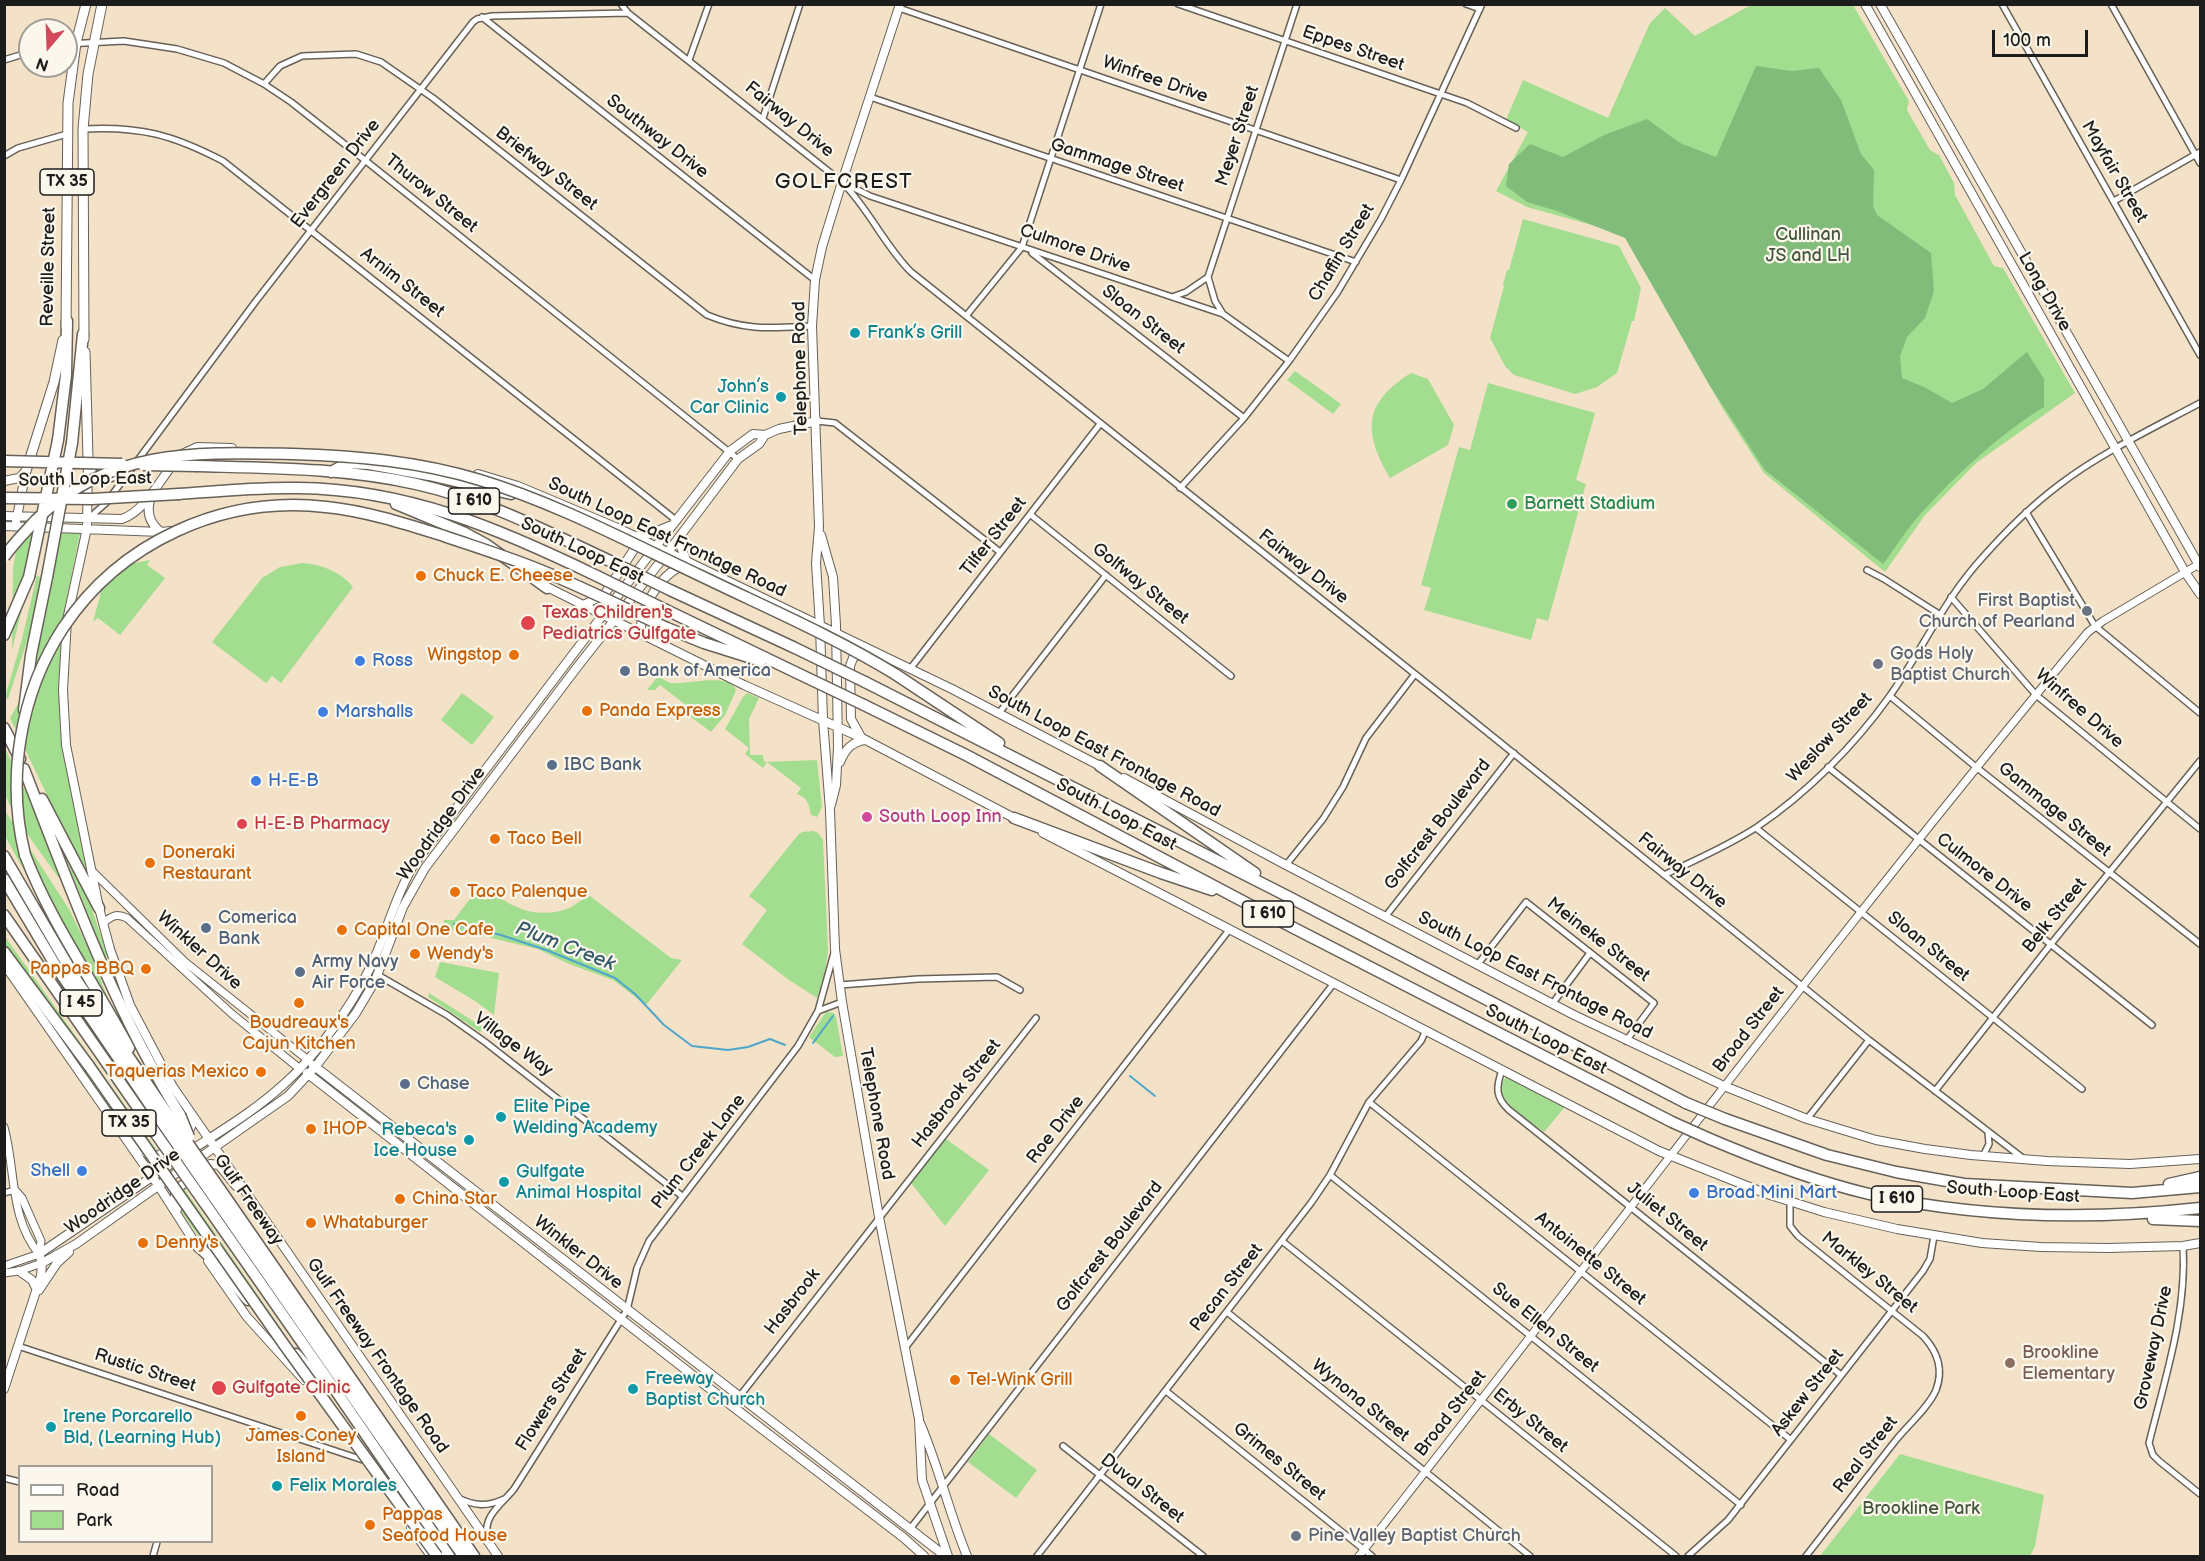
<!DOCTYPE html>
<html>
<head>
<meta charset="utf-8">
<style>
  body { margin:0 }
  #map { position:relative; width:2205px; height:1561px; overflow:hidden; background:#f3e2c7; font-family:"Balsamiq Sans",sans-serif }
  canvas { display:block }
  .frame { position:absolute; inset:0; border:6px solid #1c1c1c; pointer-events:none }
  .legend { position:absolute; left:18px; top:1465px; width:195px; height:78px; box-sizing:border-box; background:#fbf7ec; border:2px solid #a29f99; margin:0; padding:8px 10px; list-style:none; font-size:18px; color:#1c1c1c }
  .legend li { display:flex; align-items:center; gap:12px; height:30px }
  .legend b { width:30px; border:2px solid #a29f99 }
  .north { position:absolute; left:18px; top:18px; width:60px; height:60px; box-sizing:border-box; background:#fbf7ec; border:2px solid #a29f99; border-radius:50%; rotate:199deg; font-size:16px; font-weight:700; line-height:24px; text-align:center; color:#1c1c1c }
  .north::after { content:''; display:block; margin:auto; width:21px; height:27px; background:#d1495b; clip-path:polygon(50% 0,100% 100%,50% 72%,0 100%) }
  .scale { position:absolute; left:1992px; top:30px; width:96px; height:27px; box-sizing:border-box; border:3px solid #1c1c1c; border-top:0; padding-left:8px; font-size:18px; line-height:21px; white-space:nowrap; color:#1c1c1c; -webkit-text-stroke:4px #fbf7ec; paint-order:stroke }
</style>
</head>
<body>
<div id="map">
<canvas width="2205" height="1561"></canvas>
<div class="frame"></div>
<ul class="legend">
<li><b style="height:8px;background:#fff"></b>Road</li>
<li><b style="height:16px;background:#a3dd8f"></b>Park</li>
</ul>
<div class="north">N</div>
<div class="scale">100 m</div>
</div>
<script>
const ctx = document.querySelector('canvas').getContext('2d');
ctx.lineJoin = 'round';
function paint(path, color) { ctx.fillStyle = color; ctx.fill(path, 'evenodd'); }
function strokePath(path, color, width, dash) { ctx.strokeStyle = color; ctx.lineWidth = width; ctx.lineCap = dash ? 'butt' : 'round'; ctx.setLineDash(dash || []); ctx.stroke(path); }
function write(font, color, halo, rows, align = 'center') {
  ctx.font = font + ' "Balsamiq Sans",sans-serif'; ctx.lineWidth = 4.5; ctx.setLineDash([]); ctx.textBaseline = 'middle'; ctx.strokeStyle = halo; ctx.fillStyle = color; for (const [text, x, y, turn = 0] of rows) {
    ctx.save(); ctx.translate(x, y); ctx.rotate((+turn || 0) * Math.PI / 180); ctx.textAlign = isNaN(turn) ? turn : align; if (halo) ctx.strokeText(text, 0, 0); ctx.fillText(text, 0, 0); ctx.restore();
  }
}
paint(new Path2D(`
  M1751,5H1853L1909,101L1907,110L1930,150L1939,155L1954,183L1955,195L1994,266L2003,268L2075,393L1976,463L1925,515L1885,572L1764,473L1723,409L1624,234L1527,207L1496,191L1528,132L1506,120L1523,80L1608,118L1650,23L1665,8L1695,36Z
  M1523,219L1619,246L1641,288L1634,321H1632L1617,373L1597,387L1575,394L1514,375L1505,366L1490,338L1504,286L1503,285L1507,270H1509Z
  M1295,371L1341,404L1333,414L1287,380Z
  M1411,373L1428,379L1454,425L1448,445L1390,478C1363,432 1363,403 1411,373Z
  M1488,383L1595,413L1576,480L1586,484L1548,621L1537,618L1531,640L1424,610L1431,588L1421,585L1459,447L1470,450Z
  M20,530L37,531L23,605L12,650L13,568Z
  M60,533H80L63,617C56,642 40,663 24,683L21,682L36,640Z
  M150,560L147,565L165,578L120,635L98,618L93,622L106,573L111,568Z
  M302,563C321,564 341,572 353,587L281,683L272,676L266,683L212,642L262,578L280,567Z
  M37,575L41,578L30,632L8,699L5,697L22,639Z
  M59,645L62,646L58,685L62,736L93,891L10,718L23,695Z
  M658,676C662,678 666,682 671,683C687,685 729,672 736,690L725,715L711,732L687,714L691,709L660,685L655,690H647Z
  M462,693L494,717L472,745L441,720Z
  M747,693L759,698L749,719L750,755H763L764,762L817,760L822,807L817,817L811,815C809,805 808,798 797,794L801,788L767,762L763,768L745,754L749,748L725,729L743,697Z
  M4,746L27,794L60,876L58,877C44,856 11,816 5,793C2,779 5,761 4,746Z
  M4,809L69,909L90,952L117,1022L68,950L5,836Z
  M813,831L818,833L823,840L828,951L825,973L817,998L789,980L742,944L767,910L749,896L798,835L802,832Z
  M61,846L85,889L109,959L104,955Z
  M475,892L487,900L493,893C515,910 541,919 569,908C576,905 582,898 590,896L671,958L682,960L646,1005L613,980L569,964L538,949L457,930L444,931V920H454Z
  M4,935L158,1152L153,1153L114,1115L5,957Z
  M440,962L499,973L494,1015L475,1001L435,977Z
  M429,993L484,1028L480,1032L428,997Z
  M826,1012L834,1013L836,1017L843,1056L835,1057L809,1037Z
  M1507,1076L1565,1107L1544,1132C1530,1121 1486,1096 1507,1076Z
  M946,1139L989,1170L945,1226L911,1183Z
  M185,1190L282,1330V1334L207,1248L178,1207L179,1192Z
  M989,1434L1037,1470L1016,1498L968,1462Z
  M1900,1454L2044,1495L2035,1546L2030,1556H1820Z`), '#a3dd8f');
paint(new Path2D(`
  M1756,66L1792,71L1819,68L1841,100L1861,154L1874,170L1873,206L1877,215L1931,253L1934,291L1925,318L1907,337L1900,356L1902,378L1926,388L1952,403L1983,389L2027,352L2044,379V407C2000,434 1960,471 1925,509C1909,525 1897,546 1883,564L1765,470L1710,386L1625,238L1557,211L1527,202L1506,186L1509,164L1530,144L1563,157L1604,135L1647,119L1680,143L1716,157Z`), '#82bc7a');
strokePath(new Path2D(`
  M454,924L501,935L549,951L615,978L635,994L664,1025L692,1046L728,1050L748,1047L770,1039L785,1045
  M813,1043L833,1016
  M1130,1076L1155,1096`), '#4ea6cb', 2);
const minor = new Path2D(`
  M621,4L628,13L842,182C869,209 884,245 911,272L1435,690L1869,1040L2024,1159
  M1178,4L1467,103L1516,128
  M1466,4L1480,9
  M2002,4L2200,355
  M2111,4L2200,163
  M899,8L1401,180
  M482,17L815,280
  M66,44L124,41L177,49L224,63L264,84L291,102L366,161L738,459
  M4,60L30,52
  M689,60L709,4
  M264,84L280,66L302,56L356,54L381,62L433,98L707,315C746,331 770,328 812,326
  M870,97L1356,262
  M763,118L800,4
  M83,129C141,126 173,135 223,161L677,521
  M4,156L18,148L67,134
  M848,185L870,196L1223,314L1289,361
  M2114,201L2200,152
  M1032,253L1244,418
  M1172,297L1186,292L1208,277
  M1223,314L1215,301L1208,277L1297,4
  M966,316L1022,247L1101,4
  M817,421L835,423L1000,552
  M90,464L94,473L107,480L125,474
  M1180,488L1244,418L1289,361L1337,293L1381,219L1401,180L1482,4
  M2026,512L2095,626L2200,713
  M1031,515L1231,676
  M89,518L106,503L256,301L473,22L477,19L492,16L628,13
  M1867,570L1884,579L1939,614
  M1951,597L2036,695L2200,829
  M910,669L1100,424
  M1890,696L1976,767L2200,944
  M999,713L1106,575
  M1828,767L2152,1025
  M1756,828L2082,1089
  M1286,865L1323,819L1343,787L1366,738L1415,674
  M1664,875C1695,860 1728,846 1757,827C1807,793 1854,746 1889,697C1922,651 1944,599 1983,557C2006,531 2031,506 2059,485C2099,454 2155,427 2200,403
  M1385,917L1514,753
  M1478,964L1526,902L1654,1003L1626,1041
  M376,974L447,1015L485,1042L682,1196
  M840,985L918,979L997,977L1020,990
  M1553,1003L1590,953
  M818,1011L842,1002
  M1502,1070C1496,1087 1495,1097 1509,1110L1841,1375
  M1935,1091L2051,944L2200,761
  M1369,1102L1791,1440
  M1807,1119L1869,1040
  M1983,1156L1989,1144L1988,1132
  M1330,1175L1741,1505
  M4,1193L15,1190
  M1790,1201V1226L1798,1236L1923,1336C1937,1351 1944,1369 1936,1390C1929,1407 1907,1426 1896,1440C1865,1479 1836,1518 1806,1556
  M1282,1241L1676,1556
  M2183,1246C2187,1313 2165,1378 2149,1443L2153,1455L2159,1461L2200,1494
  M1227,1312L1530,1556
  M18,1346L363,1460
  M905,1348L1229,930
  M1166,1391L1372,1556
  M732,1406L1036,1018
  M1063,1446L1203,1556
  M4,1478L20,1482
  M458,1498C475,1506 487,1507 504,1499
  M910,1529L1334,983
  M488,1538C481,1517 503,1503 514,1489L627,1310L637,1268L649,1241L798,1046L818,1011L834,953
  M153,1556L157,1542
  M1037,1556L1311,1203L1330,1175L1369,1102L1421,1041L1426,1030
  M1688,1556L1728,1520L1923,1271L1930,1259L1934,1236`);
const tertiary = new Path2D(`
  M91,870L185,962L308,1060
  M103,923C112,916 116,913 127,918L232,1014L300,1069
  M4,1127C16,1170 9,1217 39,1254
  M15,1190L22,1198L41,1241L39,1254
  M4,1266L39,1254
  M4,1273L19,1271L42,1263
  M1359,1556C1602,1248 1836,934 2088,632L2103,621L2199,564`);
const secondary = new Path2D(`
  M900,4L842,182L822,247L815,280L812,326L819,527L816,563L820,626L823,720L830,810L835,949L842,1002L879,1217L919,1419L922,1480L948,1556
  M1865,4L2185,572L2200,594
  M1880,4L2200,567
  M182,454L197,447L232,448
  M88,459L87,528L67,620L63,690L66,745L99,908L110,949L130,1005L173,1087L498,1556
  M478,474L518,486L620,529L952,689L1102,767
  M4,481L19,478L25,472
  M151,497C146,511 149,523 161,532
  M4,516L122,519C145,511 159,481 174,463
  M16,522L26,471
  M4,526L161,532L171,531
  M682,535L681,547L687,562
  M821,535L833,577L836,625L838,747L836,785L831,805
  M543,585L744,685L862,738L1016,819
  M581,606L604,595L635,548L634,536L650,534L672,525
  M641,633C639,609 660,575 682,566
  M861,737L851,719L850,666L853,658L862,652
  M840,762C845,750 851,742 865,740
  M1124,778L1286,865L1574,1015L1724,1086L1807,1119L1876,1140L1925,1149L1971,1155L2047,1161L2130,1164L2200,1159
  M1043,833L1659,1151L1767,1194L1824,1212L1897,1229L1982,1243L2041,1247L2108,1248L2183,1246L2200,1243
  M4,964L158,1185L199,1249
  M313,1065L945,1556
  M307,1073L732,1406L904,1538L924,1556
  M132,1139L147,1154L158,1156C172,1146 197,1135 191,1115
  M190,1151C222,1130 256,1110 284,1084C315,1057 351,1007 369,970C387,934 393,900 414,864L602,616L730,451L753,434L765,435
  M195,1161L288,1096L316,1066L356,1013L375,981L403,907L425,868L578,666L668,552L738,459L759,444L765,435L779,429L817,421
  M203,1169L210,1164L219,1165L236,1186
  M177,1209L174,1200L176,1190L191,1178
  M208,1261L247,1317L304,1380
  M42,1263L76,1244L185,1167
  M19,1271L32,1280L37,1290
  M39,1290L57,1263L69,1252
  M4,1389L41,1276L42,1263L39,1254L178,1159
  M920,1423C939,1467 949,1513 967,1556
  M411,1528L431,1556`);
const primary = new Path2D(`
  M66,327L68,103L76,43L86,4
  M84,339L83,129L88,74L102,4
  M85,352L88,458
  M26,471L54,382L63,340`);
const motorway = new Path2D(`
  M58,440L66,375L67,321
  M72,443L83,334
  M197,466C270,468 345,468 416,484C484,499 546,531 608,560
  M331,472L348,463L369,464L429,475L511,494
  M179,494C219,491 258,487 298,488C408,489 500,529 597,576
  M396,504L463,532L487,545L547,588
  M670,590L793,647
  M658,606L795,672
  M667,628L704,643L761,661
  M4,635L29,577
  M895,674L999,743
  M865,682L1287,896L1686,1103
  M864,705L966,755L1286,924L1672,1122
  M24,710L31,655L47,577
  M4,728L20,759
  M1100,766L1255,873
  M24,769C70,887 112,1006 180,1115
  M42,799L99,908
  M1014,818L1161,873L1212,890
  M25,855C51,923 95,984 129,1048
  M4,856L77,981L171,1119
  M4,879L57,968L163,1124
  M4,915L154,1131
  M4,952L89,1066
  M1725,1119L1827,1155L1896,1172L1964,1184L2132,1193L2200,1187
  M1710,1139C1762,1161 1814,1181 1869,1194C1977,1218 2092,1220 2200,1208
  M2169,1184L2200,1177
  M220,1189L474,1556
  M213,1196L463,1556
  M204,1202L338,1394L449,1556
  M2153,1219L2200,1221
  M197,1245L211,1258L248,1300
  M296,1354L319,1380L332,1389`);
strokePath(minor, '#676158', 8);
strokePath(tertiary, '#676158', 9);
strokePath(secondary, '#676158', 10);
strokePath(primary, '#676158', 11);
strokePath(motorway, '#676158', 13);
strokePath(minor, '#fff', 5);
strokePath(tertiary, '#fff', 7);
strokePath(secondary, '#fff', 8);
strokePath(primary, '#fff', 9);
strokePath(motorway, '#fff', 10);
const motorwayBridge = new Path2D(`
  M4,461L122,464
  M143,465L197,466
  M4,498L92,499L179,494
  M4,557C13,544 25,532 36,520C109,448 197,452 292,454C356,456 418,461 480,480C556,503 627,541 699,575C765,607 833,636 895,674
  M608,560L670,590
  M597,576L658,606
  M29,577L58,440
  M47,577L72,443
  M793,647L865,682
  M795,672L864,705
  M25,855C6,778 20,694 63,628C120,542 223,495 326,507C366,511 406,524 444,536C473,546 502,555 530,566C577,584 622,607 667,628
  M89,1066L285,1346L437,1556
  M1686,1103L1725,1119
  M180,1115L189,1137
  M171,1119L220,1189
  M1672,1122L1710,1139
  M163,1124L213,1196
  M154,1131L204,1202`);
strokePath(motorwayBridge, '#676158', 13, []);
strokePath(motorwayBridge, '#fff', 10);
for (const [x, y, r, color] of [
  [855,333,6,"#0f9aa8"],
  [781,397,6,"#0f9aa8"],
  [1512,504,6,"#2e9e5b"],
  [421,576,6,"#e8710a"],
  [2087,611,6,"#6b7280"],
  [528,623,8,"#e0444e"],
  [514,655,6,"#e8710a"],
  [360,661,6,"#3f7fe0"],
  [1878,664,6,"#6b7280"],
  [625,671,6,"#5c6f8a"],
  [587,711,6,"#e8710a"],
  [323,712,6,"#3f7fe0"],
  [552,765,6,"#5c6f8a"],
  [256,781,6,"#3f7fe0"],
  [867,817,6,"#d1479c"],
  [242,824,6,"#e0444e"],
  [495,839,6,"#e8710a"],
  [150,863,6,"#e8710a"],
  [455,892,6,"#e8710a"],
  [206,928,6,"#5c6f8a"],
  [342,930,6,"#e8710a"],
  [415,954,6,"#e8710a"],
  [146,969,6,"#e8710a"],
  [300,972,6,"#5c6f8a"],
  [299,1003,6,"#e8710a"],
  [261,1072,6,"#e8710a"],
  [405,1084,6,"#5c6f8a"],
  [501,1117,6,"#0f9aa8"],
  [311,1129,6,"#e8710a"],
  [469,1140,6,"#0f9aa8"],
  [82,1171,6,"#3f7fe0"],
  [504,1182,6,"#0f9aa8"],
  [1694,1193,6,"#3f7fe0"],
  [400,1199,6,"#e8710a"],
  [311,1223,6,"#e8710a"],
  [143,1243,6,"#e8710a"],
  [2010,1363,6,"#8d6e63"],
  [955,1380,6,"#e8710a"],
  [219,1388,8,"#e0444e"],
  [633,1389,6,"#0f9aa8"],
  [301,1416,6,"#e8710a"],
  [51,1427,6,"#0f9aa8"],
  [277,1486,6,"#0f9aa8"],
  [370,1525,6,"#e8710a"],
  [1296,1536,6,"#6b7280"]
]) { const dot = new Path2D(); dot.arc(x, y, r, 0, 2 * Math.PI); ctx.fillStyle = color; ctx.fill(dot); strokePath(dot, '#fbf7ec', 2); }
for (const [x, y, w] of [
  [67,182,54],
  [474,501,51],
  [1268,914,51],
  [81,1003,42],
  [129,1123,54],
  [1897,1199,51]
]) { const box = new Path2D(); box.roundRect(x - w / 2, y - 13, w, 26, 4.5); ctx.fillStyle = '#fbf7ec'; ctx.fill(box); strokePath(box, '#1c1c1c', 1.5); }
write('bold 16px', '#1c1c1c', null, [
  ["TX 35",67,182],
  ["I 610",474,501],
  ["I 610",1268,914],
  ["I 45",81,1003],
  ["TX 35",129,1123],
  ["I 610",1897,1199]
]);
write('18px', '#1c1c1c', '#fbf7ec', [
  ["Eppes Street",1353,49,19],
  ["Winfree Drive",1155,80,19],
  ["Fairway Drive",789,120,39],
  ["Meyer Street",1238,136,-72],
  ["Southway Drive",657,137,38],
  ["Gammage Street",1117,166,18],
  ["Briefway Street",546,169,38],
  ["Mayfair Street",2114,172,60],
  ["Evergreen Drive",336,174,-52],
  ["Thurow Street",431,194,39],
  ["Culmore Drive",1075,249,19],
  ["Chaffin Street",1342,253,-59],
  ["Reveille Street",49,267,-89],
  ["Arnim Street",402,283,38],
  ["Long Drive",2044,292,60],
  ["Sloan Street",1143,320,38],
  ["Telephone Road",801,368,-91],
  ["South Loop East",85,480,-1],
  ["Tilfer Street",994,537,-52],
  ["South Loop East Frontage Road",667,538,25],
  ["South Loop East",582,551,25],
  ["Fairway Drive",1303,567,38],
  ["Golfway Street",1140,584,39],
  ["Winfree Drive",2079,709,41],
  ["Weslow Street",1830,738,-47],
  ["South Loop East Frontage Road",1104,752,28],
  ["Gammage Street",2054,810,39],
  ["South Loop East",1116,815,28],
  ["Woodridge Drive",442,824,-54],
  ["Golfcrest Boulevard",1438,825,-52],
  ["Fairway Drive",1682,871,39],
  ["Culmore Drive",1984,873,38],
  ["Belk Street",2055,916,-51],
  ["Meineke Street",1598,940,38],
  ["Sloan Street",1928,947,39],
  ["Winkler Drive",199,951,42],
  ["South Loop East Frontage Road",1535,976,27],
  ["Broad Street",1749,1030,-52],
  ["South Loop East",1546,1040,27],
  ["Village Way",513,1045,37],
  ["Hasbrook Street",957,1094,-52],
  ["Telephone Road",876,1114,80],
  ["Roe Drive",1056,1130,-52],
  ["Plum Creek Lane",699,1152,-52],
  ["Woodridge Drive",123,1192,-35],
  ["South Loop East",2013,1193,4],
  ["Gulf Freeway",248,1200,55],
  ["Juliet Street",1667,1217,39],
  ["Golfcrest Boulevard",1110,1247,-52],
  ["Winkler Drive",578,1253,38],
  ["Antoinette Street",1590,1259,39],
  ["Markley Street",1869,1273,39],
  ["Pecan Street",1227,1288,-52],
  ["Hasbrook",793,1302,-52],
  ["Sue Ellen Street",1545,1328,39],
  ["Groveway Drive",2154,1348,-78],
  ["Gulf Freeway Frontage Road",377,1356,55],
  ["Rustic Street",145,1371,18],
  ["Askew Street",1808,1393,-52],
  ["Flowers Street",552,1400,-58],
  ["Wynona Street",1360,1401,39],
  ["Broad Street",1451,1414,-52],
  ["Erby Street",1530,1421,39],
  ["Real Street",1866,1455,-52],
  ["Grimes Street",1279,1462,39],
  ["Duval Street",1142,1489,38]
]);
write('18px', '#44563e', '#fbf7ec', [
  ["Cullinan",1808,235],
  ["JS and LH",1808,256],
  ["Brookline Park",1921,1509]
]);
write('18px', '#0d838f', '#fbf7ec', [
  ["Frank’s Grill",867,333],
  ["John’s",769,387,"right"],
  ["Car Clinic",769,408,"right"],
  ["Elite Pipe",513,1107],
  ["Welding Academy",513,1128],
  ["Rebeca's",457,1130,"right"],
  ["Ice House",457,1151,"right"],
  ["Gulfgate",516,1172],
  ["Animal Hospital",516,1193],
  ["Freeway",645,1379],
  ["Baptist Church",645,1400],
  ["Irene Porcarello",63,1417],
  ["Bld, (Learning Hub)",63,1438],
  ["Felix Morales",289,1486]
], 'left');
write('18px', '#27864d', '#fbf7ec', [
  ["Barnett Stadium",1524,504]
], 'left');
write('18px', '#c56008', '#fbf7ec', [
  ["Chuck E. Cheese",433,576],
  ["Wingstop",502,655,"right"],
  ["Panda Express",599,711],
  ["Taco Bell",507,839],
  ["Doneraki",162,853],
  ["Restaurant",162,874],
  ["Taco Palenque",467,892],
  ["Capital One Cafe",354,930],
  ["Wendy's",427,954],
  ["Pappas BBQ",134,969,"right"],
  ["Boudreaux's",299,1023,"center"],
  ["Cajun Kitchen",299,1044,"center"],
  ["Taquerias Mexico",249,1072,"right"],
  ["IHOP",323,1129],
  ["China Star",412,1199],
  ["Whataburger",323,1223],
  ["Denny's",155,1243],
  ["Tel-Wink Grill",967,1380],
  ["James Coney",301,1436,"center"],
  ["Island",301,1457,"center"],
  ["Pappas",382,1515],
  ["Seafood House",382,1536]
], 'left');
write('18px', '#5b616d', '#fbf7ec', [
  ["First Baptist",2075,601,"right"],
  ["Church of Pearland",2075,622,"right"],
  ["Gods Holy",1890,654],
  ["Baptist Church",1890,675],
  ["Pine Valley Baptist Church",1308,1536]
], 'left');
write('18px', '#be3a42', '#fbf7ec', [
  ["Texas Children's",542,613],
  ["Pediatrics Gulfgate",542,634],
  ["H-E-B Pharmacy",254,824],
  ["Gulfgate Clinic",232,1388]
], 'left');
write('18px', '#366cbe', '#fbf7ec', [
  ["Ross",372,661],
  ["Marshalls",335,712],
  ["H-E-B",268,781],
  ["Shell",70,1171,"right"],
  ["Broad Mini Mart",1706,1193]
], 'left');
write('18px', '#4e5e75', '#fbf7ec', [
  ["Bank of America",637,671],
  ["IBC Bank",564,765],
  ["Comerica",218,918],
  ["Bank",218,939],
  ["Army Navy",312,962],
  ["Air Force",312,983],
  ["Chase",417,1084]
], 'left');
write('18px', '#b23c85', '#fbf7ec', [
  ["South Loop Inn",879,817]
], 'left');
write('18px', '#785e54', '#fbf7ec', [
  ["Brookline",2022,1353],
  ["Elementary",2022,1374]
], 'left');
write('italic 20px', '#325a6b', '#fbf7ec', [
  ["Plum Creek",565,947,21]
]);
ctx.letterSpacing = '1.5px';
write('21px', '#1c1c1c', '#fbf7ec', [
  ["GOLFCREST",844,183]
]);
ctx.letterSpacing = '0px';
</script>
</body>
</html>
